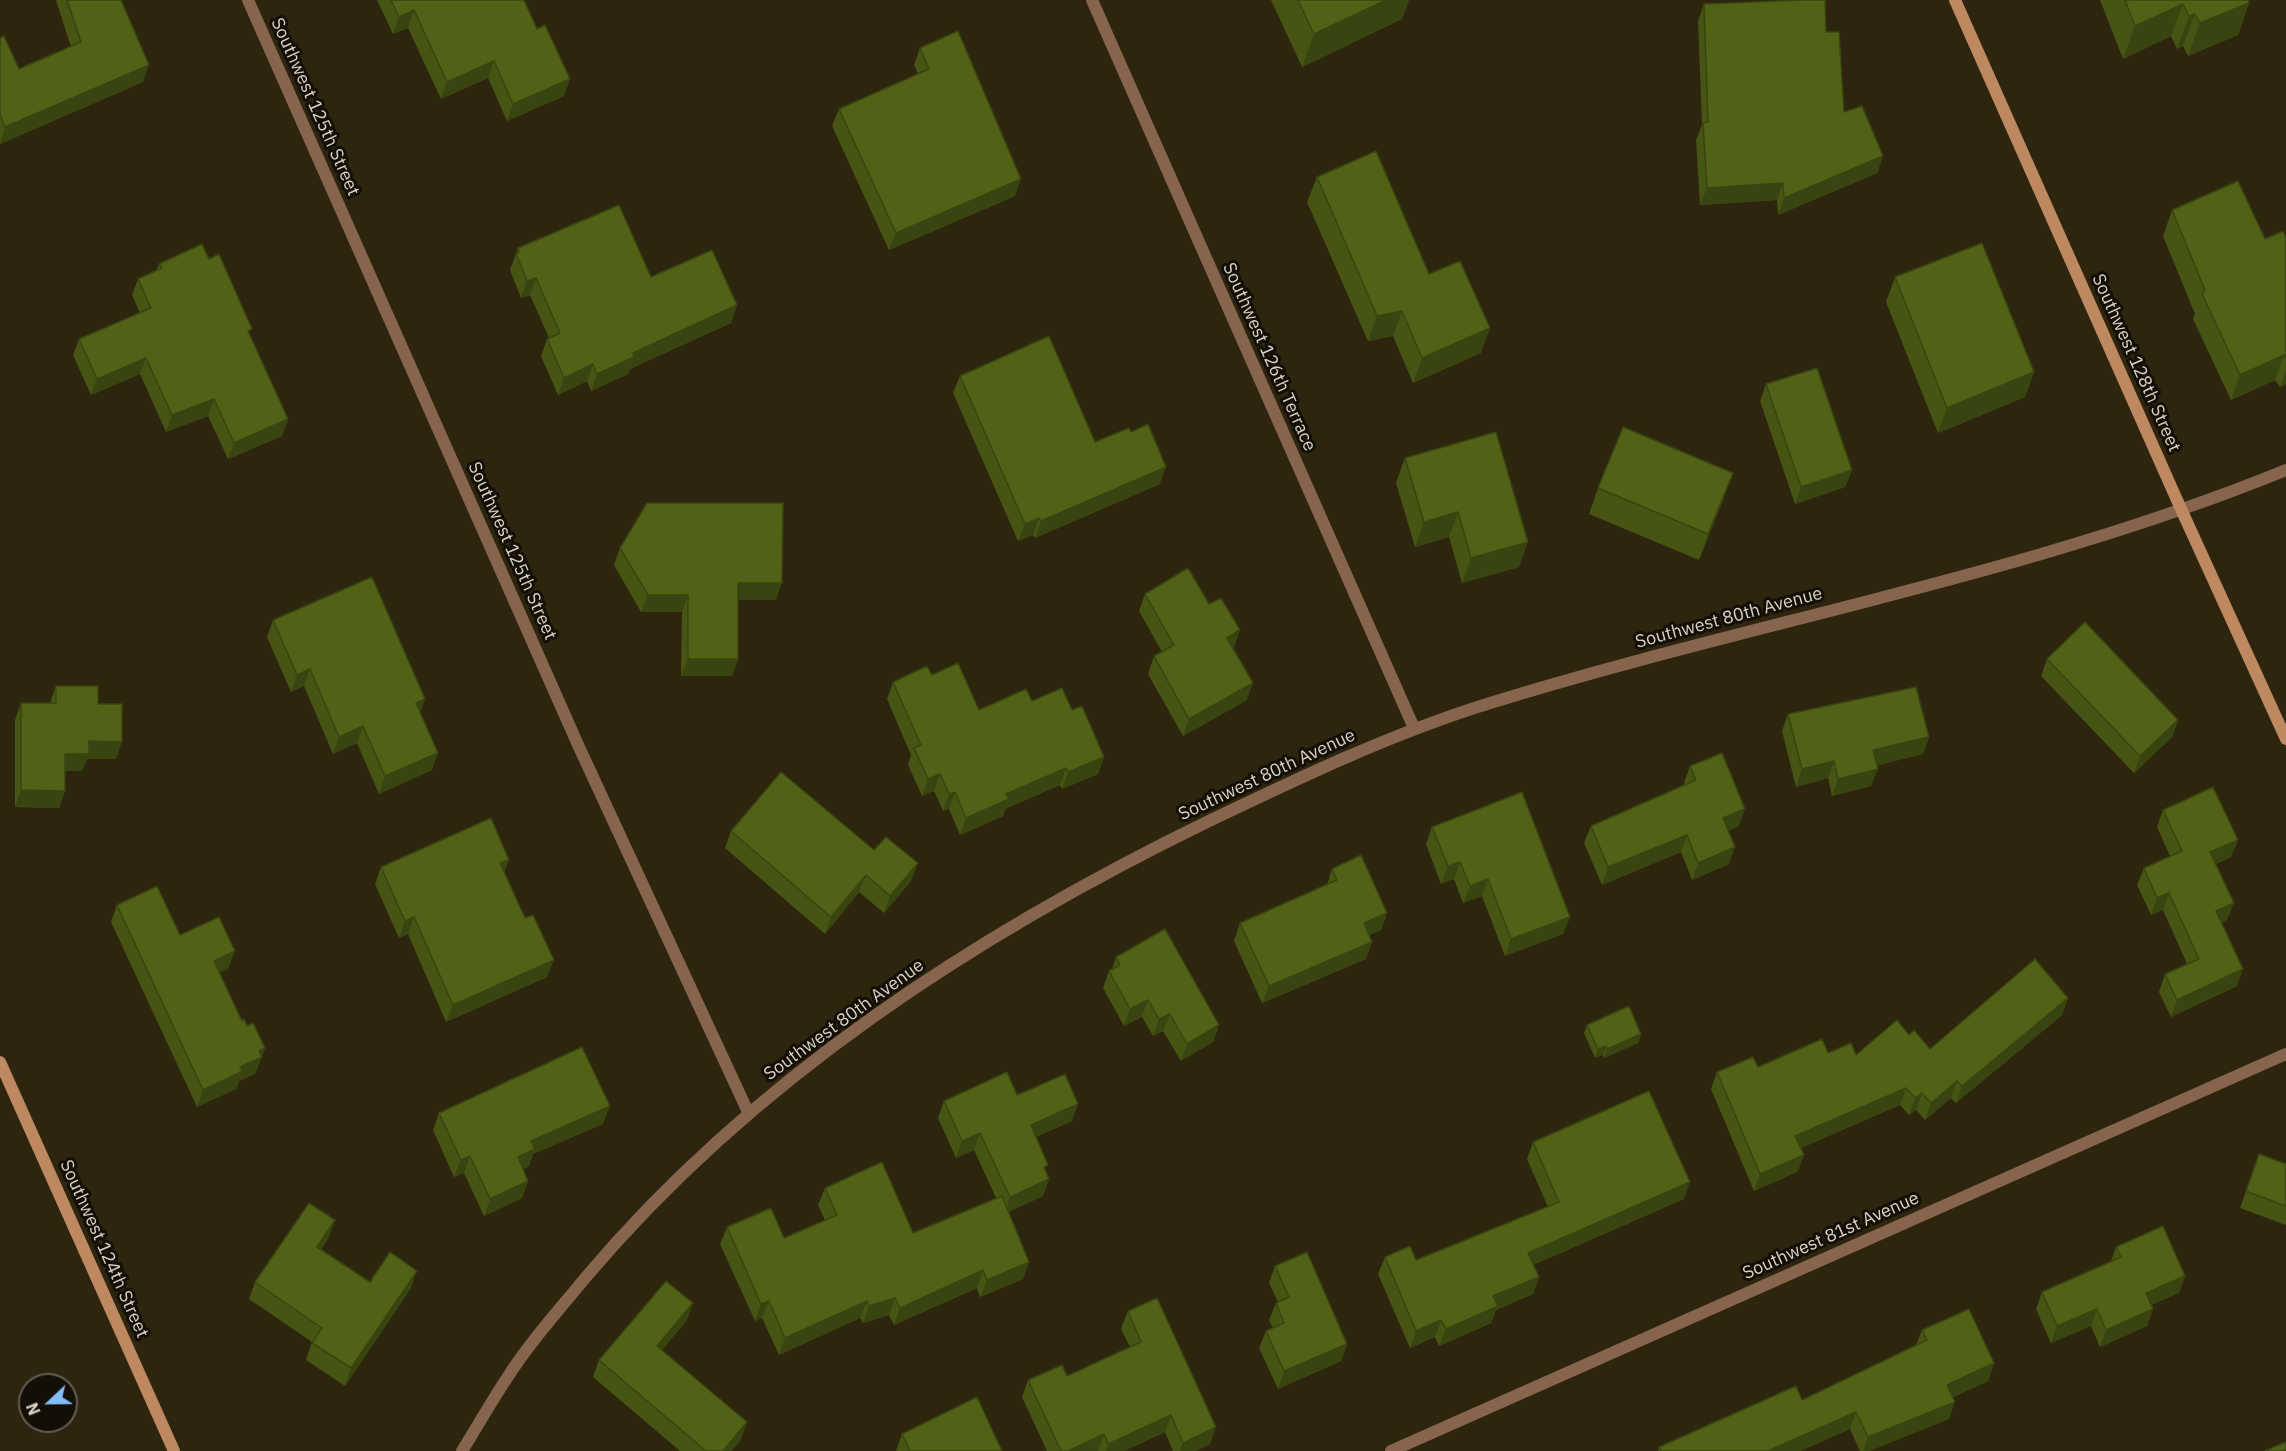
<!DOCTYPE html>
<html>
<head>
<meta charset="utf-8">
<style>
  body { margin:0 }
  #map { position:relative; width:2286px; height:1451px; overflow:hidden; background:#2e250e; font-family:"IBM Plex Sans",sans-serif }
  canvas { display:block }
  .north { position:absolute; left:18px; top:1373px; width:60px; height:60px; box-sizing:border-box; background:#130f06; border:2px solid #625d52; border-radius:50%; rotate:248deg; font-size:16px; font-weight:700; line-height:24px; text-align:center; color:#d9d3c5 }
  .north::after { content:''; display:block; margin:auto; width:21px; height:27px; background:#83bcfb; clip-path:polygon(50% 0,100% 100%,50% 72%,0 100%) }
</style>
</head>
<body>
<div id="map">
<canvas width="2286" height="1451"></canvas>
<div class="north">N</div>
</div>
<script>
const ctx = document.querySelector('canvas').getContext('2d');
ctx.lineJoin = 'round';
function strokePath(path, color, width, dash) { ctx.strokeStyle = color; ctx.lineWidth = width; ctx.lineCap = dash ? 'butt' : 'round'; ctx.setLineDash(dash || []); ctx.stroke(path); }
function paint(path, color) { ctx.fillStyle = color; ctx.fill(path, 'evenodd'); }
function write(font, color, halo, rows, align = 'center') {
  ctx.font = font + ' "IBM Plex Sans",sans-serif'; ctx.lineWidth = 6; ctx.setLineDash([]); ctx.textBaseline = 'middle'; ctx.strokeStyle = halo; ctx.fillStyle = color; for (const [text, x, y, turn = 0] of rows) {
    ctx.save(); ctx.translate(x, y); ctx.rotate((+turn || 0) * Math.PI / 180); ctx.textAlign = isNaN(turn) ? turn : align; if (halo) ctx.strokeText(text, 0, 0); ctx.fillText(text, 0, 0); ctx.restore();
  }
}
strokePath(new Path2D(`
  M248,0L579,747L749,1114
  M1092,0L1414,728
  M462,1451C477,1427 491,1402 507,1378C530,1342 559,1310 586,1277C754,1078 978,933 1211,820C1301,777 1391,734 1487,704C1751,622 2029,575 2286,470
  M1391,1451L2286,1054`), '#87654d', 12);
strokePath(new Path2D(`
  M1955,0L2181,509L2286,739
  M0,1062L174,1451`), '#be8861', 12);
paint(new Path2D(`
  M56,0H121L143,82L0,144V38L19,69L71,47Z
  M377,0H524L564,96L507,121L488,78L441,99L408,28L393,34Z
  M1271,0H1409L1402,19L1302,67Z
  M2100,0H2248L2249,3L2238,35L2188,56L2183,46L2177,49L2171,36L2123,59Z
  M1704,4L1826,32L1844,112L1883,156L1877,173L1778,215L1777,200L1700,205L1696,140L1702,125L1698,21Z
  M920,48L1015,196L889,250L832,126L839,109L918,74L914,65Z
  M1317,177L1429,274L1481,353L1413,383L1393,336L1368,341L1307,202Z
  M2172,210L2265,239L2286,238V384L2280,387L2275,380L2231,400L2193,319L2195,314L2163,236Z
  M518,248L651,277L737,305L731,323L630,369L628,374L591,391L587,381L558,395L541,356L547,339L549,338L530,295L521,298L510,270Z
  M209,259L250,335L288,419L282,436L228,459L208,416L166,432L140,374L91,395L73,355L79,339L140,313L132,295L138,279L156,271L159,264Z
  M1895,277L2034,372L2025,397L1938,433L1886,302Z
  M960,376L1095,442L1160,484L1035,538L1033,535L1018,541L953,393Z
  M1766,384L1852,470L1845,487L1795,504L1760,401Z
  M1405,458L1519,567L1462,583L1449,537L1415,547L1396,483Z
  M1598,488L1724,498L1699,560L1589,514Z
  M620,548L776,600H738V659L732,676H681L682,612H641L614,565Z
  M1145,594L1234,648H1233L1247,700L1183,736L1148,674L1154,656L1162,652L1139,611Z
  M273,620L420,712L432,770L379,794L357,743L333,754L304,686L291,692L267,637Z
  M2047,659L2178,720L2172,737L2134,773L2041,676Z
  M932,675L979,710L1032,701L1072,710L1104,757L1098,774L1062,789L1060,785L1005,809L1003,816L960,835L949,809L943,811L934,791L922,796L908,765L911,755L887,699L893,682Z
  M56,686L98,704L116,759H87L82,771H65V791L59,808L15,807V720L21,703H50Z
  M1788,714L1929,737L1923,754L1877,765L1871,786L1832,796L1828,778L1796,787L1782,731Z
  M1690,766L1739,826L1728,831L1729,864L1692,880L1681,852L1602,885L1584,843L1591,826L1685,784L1684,783Z
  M2163,810L2238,840L2231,857L2216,864L2227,920L2222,922L2237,986L2171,1017L2159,992L2165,974L2187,964L2163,910L2151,915L2137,885L2144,868L2170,856L2157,827Z
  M1432,827L1570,917L1563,934L1505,956L1482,896L1463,903L1454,879L1441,884L1426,844Z
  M731,831L918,863L911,881L884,913L859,892L825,934L725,848Z
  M509,860L504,872L547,977L446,1022L408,934L399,938L375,884L381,867Z
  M1332,869L1387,913L1381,930L1369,935L1366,959L1262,1003L1234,941L1240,923L1327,885Z
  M117,905L180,935L228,969L219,973L242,1021L247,1026L265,1048L255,1074L239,1081L236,1089L197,1107L111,922Z
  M1116,957L1219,1025L1213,1042L1181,1061L1163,1031L1153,1036L1142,1017L1124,1026L1103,988L1109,971L1112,969Z
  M2068,998L2062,1015L1956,1103L1951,1098L1925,1120L1916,1110L1909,1115L1900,1105L1801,1148L1804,1155L1797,1172L1754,1191L1711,1089L1717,1072L1758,1067L1828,1053L1856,1055L1909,1035L1930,1049Z
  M1587,1025L1641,1034L1638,1043L1604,1058L1603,1055L1595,1058L1584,1033Z
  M1017,1095L1072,1121L1036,1137L1046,1172L1049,1179L1043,1196L1008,1212L1029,1262L1023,1279L980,1297L977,1288L894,1325L889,1315L863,1323L860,1318L779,1355L762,1318L755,1321L720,1244L727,1227L784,1238L825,1220L818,1205L825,1188L913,1233L996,1198L974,1150L956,1158L938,1118L944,1101Z
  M439,1113L603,1124L533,1154L529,1166L523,1169L528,1181L522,1198L484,1216L464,1173L454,1177L433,1130Z
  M1533,1142L1684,1199L1533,1265L1539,1277L1533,1294L1496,1310L1491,1323L1439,1346L1435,1337L1410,1348L1378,1274L1385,1257L1416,1260L1548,1207L1527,1159Z
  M2259,1154L2286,1164V1225L2240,1208Z
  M329,1237L321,1249L370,1282L411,1288L345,1386L306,1360L312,1342L249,1299L255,1282Z
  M2116,1247L2185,1276L2179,1293L2151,1305L2153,1309L2147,1326L2100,1347L2091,1326L2051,1343L2036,1309L2042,1292L2111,1261Z
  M1275,1266L1347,1344L1341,1361L1278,1389L1259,1348L1266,1331L1273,1328L1269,1320L1276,1303L1278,1302L1269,1283Z
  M1128,1311L1210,1444L1196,1451H1173L1165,1432L1124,1451H1047L1022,1397L1028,1380L1067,1376L1130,1347L1121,1329Z
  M687,1320L662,1350L741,1440L731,1451H680L593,1377L599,1360Z
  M1922,1330L1994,1363L1988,1381L1953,1397L1949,1419L1869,1451H1860L1850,1429L1800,1451H1658L1659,1447L1802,1400L1916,1345Z
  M902,1434L1002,1451H896Z`), '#465414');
paint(new Path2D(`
  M1386,0H1409L1402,19L1302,67L1314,34Z
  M2249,3L2238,35L2188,56L2200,23Z
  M2183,4L2171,36L2123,59L2135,26Z
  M414,10L408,28L393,34L399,17Z
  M2195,14L2183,46L2177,49L2189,16Z
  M494,61L488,78L441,99L447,82Z
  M149,65L143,82L0,144L5,127Z
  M570,79L564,96L507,121L513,104Z
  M1883,156L1877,173L1778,215L1784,198Z
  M1021,179L1015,196L889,250L896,233Z
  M1783,183L1777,200L1700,205L1707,188Z
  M536,278L530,295L521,298L527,281Z
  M737,305L731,323L630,369L628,374L591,391L597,374L633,353Z
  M1402,311L1393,336L1368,341L1377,316Z
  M1490,328L1481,353L1413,383L1422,358Z
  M2284,355L2275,380L2231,400L2240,375Z
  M146,358L140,374L91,395L97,379Z
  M593,364L587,381L558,395L564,378Z
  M2286,370V384L2280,387Z
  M2034,372L2025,397L1938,433L1947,408Z
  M214,399L208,416L166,432L172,415Z
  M288,419L282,436L228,459L234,443Z
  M1166,467L1160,484L1035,538L1041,521Z
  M1852,470L1845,487L1795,504L1801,487Z
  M1733,473L1724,498L1699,560L1708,534Z
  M1458,512L1449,537L1415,547L1424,522Z
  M1039,518L1033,535L1018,541L1025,524Z
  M1528,542L1519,567L1462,583L1471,558Z
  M738,583H782L776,600H732Z
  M648,595H688L682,612H641Z
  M1240,630L1234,648L1221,655L1227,638Z
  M688,659H738L732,676H681Z
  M310,669L304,686L291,692L297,675Z
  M1253,683L1247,700L1183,736L1189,719Z
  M425,699L419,716L416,703Z
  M2178,720L2172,737L2134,773L2140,756Z
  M363,726L357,743L333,754L339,737Z
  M1929,737L1923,754L1867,768L1873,750Z
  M89,741L122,742L116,759H87L82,771H59L65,754Z
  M438,753L432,770L379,794L385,776Z
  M1104,757L1098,774L1062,789L1068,772Z
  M1834,761L1828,778L1796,787L1802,769Z
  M1066,768L1060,785L1005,809L1003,816L960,835L966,818L1006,794Z
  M1878,769L1871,786L1832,796L1838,779Z
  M940,774L934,791L922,796L928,779Z
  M21,790L65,791L59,808L15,807Z
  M955,792L949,809L943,811L949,794Z
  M1745,809L1739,826L1717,835L1723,818Z
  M1687,835L1681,852L1602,885L1608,867Z
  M2238,840L2231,857L2204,869L2210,852Z
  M1735,847L1729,864L1692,880L1698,863Z
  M509,860L502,877L500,863Z
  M1460,862L1454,879L1441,884L1448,866Z
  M918,863L911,881L884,913L890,896Z
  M866,875L859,892L825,934L831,917Z
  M1488,879L1482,896L1463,903L1470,886Z
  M2169,893L2163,910L2151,915L2157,898Z
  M2234,903L2227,920L2210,928L2216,911Z
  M1387,913L1381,930L1358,940L1364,923Z
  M414,917L408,934L399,938L405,921Z
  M1570,917L1563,934L1505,956L1511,939Z
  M1372,942L1366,959L1262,1003L1269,986Z
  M235,951L228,969L208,978L214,961Z
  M554,960L547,977L446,1022L453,1005Z
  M2243,969L2237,986L2171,1017L2177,1000Z
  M2068,998L2062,1015L1956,1103L1962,1086Z
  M1148,1000L1142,1017L1124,1026L1130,1009Z
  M1170,1014L1163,1031L1153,1036L1159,1019Z
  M1219,1025L1213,1042L1181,1061L1187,1044Z
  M1641,1034L1638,1043L1604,1058L1607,1049Z
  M1606,1046L1603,1055L1595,1058L1598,1049Z
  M265,1048L255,1074L239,1081L236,1089L197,1107L203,1090L240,1067L259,1051Z
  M1957,1081L1951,1098L1925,1120L1931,1103Z
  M1906,1088L1900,1105L1789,1153L1795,1136Z
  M1922,1093L1916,1110L1909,1115L1915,1098Z
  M1078,1104L1072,1121L1024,1142L1031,1125Z
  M610,1106L603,1124L533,1154L529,1166L512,1174L518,1157L531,1141Z
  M980,1133L974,1150L956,1158L962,1141Z
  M1804,1155L1797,1172L1754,1191L1760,1174Z
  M470,1156L464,1173L454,1177L461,1160Z
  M1049,1179L1043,1196L1004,1214L1010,1197Z
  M528,1181L522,1198L484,1216L490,1199Z
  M1690,1182L1684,1199L1522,1270L1528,1253Z
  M335,1220L329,1237L311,1264L317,1247Z
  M1029,1262L1023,1279L980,1297L987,1280Z
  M983,1270L977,1288L894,1325L900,1308Z
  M417,1271L411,1288L345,1386L351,1368Z
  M2185,1276L2179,1293L2140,1310L2146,1293Z
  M1539,1277L1533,1294L1496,1310L1491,1323L1439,1346L1446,1329L1493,1296Z
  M895,1298L889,1315L863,1323L869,1306Z
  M769,1301L762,1318L755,1321L761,1304Z
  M867,1301L860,1318L779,1355L785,1338Z
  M693,1303L687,1320L651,1363L657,1346Z
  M2097,1309L2091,1326L2051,1343L2057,1326Z
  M2153,1309L2147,1326L2100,1347L2106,1330Z
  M1441,1320L1435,1337L1410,1348L1416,1331Z
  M1347,1344L1341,1361L1278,1389L1284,1371Z
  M1994,1363L1988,1381L1941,1403L1947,1385Z
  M1955,1402L1949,1419L1869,1451H1863L1868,1437Z
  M1856,1412L1850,1429L1800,1451H1770V1450Z
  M1171,1415L1165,1432L1124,1451H1106L1108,1444Z
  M747,1422L741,1440L731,1451H723Z
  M1216,1427L1210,1444L1196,1451H1180L1183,1443Z
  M1104,1434L1098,1451H1068Z`), '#394510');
const building = new Path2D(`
  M67,0H121L149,65L5,127L0,115V38L4,36L19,69L81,42Z
  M391,0H524L537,29L545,25L570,79L513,104L494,61L447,82L414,10L399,17Z
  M1298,0H1386L1314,34Z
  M1804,0H1825L1826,32H1839L1844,112L1862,106L1883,156L1784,198L1783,183L1707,188L1703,123L1708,122L1704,4Z
  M2125,0H2248L2249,3L2200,23L2195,14L2189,16L2183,4L2135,26Z
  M958,31L1021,179L896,233L839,109L929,69L920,48Z
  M1376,151L1429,274L1460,261L1490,328L1422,358L1402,311L1377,316L1317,177Z
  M2238,181L2265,239L2283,231L2286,238V358L2284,355L2240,375L2202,294L2205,290L2172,210Z
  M619,205L651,277L712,250L737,305L633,353L634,357L597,374L593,364L564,378L547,339L560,333L536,278L527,281L516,253L519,252L518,248Z
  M1982,243L2034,372L1947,408L1895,277Z
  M202,244L209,259L219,254L252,329L248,331L288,419L234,443L214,399L172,415L146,358L97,379L79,339L151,308L138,279L162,268L159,264Z
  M1049,336L1095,442L1129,428L1131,432L1148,424L1166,467L1041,521L1039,518L1025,524L960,376Z
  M1817,368L1852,470L1801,487L1766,384Z
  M1623,427L1733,473L1708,534L1598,488Z
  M1496,432L1528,542L1471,558L1458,512L1424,522L1405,458Z
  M647,503H783L782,583H738V659H688V595H648L620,548Z
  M1188,568L1209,604L1221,598L1240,630L1227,638L1253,683L1189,719L1154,656L1174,645L1145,594Z
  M372,577L425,699L416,703L438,753L385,776L363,726L339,737L310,669L297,675L273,620Z
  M2085,622L2178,720L2140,756L2047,659Z
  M958,663L979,710L1026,689L1032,701L1062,688L1072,710L1082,706L1104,757L1068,772L1066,768L1006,794L1009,799L966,818L955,792L949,794L940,774L928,779L914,748L921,745L893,682L927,666L932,675Z
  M56,686H98V704H122V742L89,741V754H65V791L21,790V703H56Z
  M1916,687L1929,737L1873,750L1878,769L1838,779L1834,761L1802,769L1788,714Z
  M1722,753L1745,809L1723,818L1735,847L1698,863L1687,835L1608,867L1591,826L1696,780L1690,766Z
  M781,772L874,850L886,837L918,863L890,896L866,875L831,917L731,831Z
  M2213,787L2238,840L2210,852L2234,903L2216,911L2243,969L2177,1000L2165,974L2199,959L2169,893L2157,898L2144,868L2182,851L2163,810Z
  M1522,792L1570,917L1511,939L1488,879L1470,886L1460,862L1448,866L1432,827Z
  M491,818L509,860L500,863L525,918L533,915L554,960L453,1005L414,917L405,921L381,867Z
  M1361,855L1387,913L1364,923L1372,942L1269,986L1240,923L1337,880L1332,869Z
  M157,886L180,935L219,917L235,951L214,961L242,1021L244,1019L247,1026L253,1023L265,1048L259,1051L262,1057L240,1067L243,1071L203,1090L117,905Z
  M1165,929L1219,1025L1187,1044L1170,1014L1159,1019L1148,1000L1130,1009L1109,971L1120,965L1116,957Z
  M2035,959L2068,998L1962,1086L1957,1081L1931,1103L1922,1093L1915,1098L1906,1088L1795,1136L1804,1155L1760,1174L1717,1072L1753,1057L1758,1067L1822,1039L1828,1053L1851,1043L1856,1055L1897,1020L1909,1035L1914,1030L1930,1049Z
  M1629,1006L1641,1034L1607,1049L1606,1046L1598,1049L1587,1025Z
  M582,1047L610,1106L531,1141L535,1149L518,1157L528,1181L490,1199L470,1156L461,1160L439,1113Z
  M1007,1072L1017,1095L1065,1074L1078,1104L1031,1125L1048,1165L1044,1167L1049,1179L1010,1197L980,1133L962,1141L944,1101Z
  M1649,1091L1690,1182L1528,1253L1539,1277L1493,1296L1498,1306L1446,1329L1441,1320L1416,1331L1385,1257L1410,1246L1416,1260L1559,1202L1533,1142Z
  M2259,1154L2286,1164V1206L2246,1191Z
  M882,1162L913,1233L1002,1196L1029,1262L987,1280L983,1270L900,1308L895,1298L869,1306L867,1301L785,1338L769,1301L761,1304L727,1227L771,1208L784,1238L837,1215L825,1188Z
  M309,1203L335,1220L317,1247L370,1282L390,1252L417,1271L351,1368L312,1343L322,1328L255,1282Z
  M2163,1226L2185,1276L2146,1293L2153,1309L2106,1330L2097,1309L2057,1326L2042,1292L2121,1257L2116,1247Z
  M1307,1252L1347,1344L1284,1371L1266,1331L1284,1323L1276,1303L1289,1297L1275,1266Z
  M666,1281L693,1303L657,1346L747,1422L723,1451H706L599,1360Z
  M1157,1298L1216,1427L1183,1443L1171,1415L1108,1444L1104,1434L1068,1451H1061L1028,1380L1062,1365L1067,1376L1141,1342L1128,1311Z
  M1969,1309L1994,1363L1947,1385L1955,1402L1868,1437L1856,1412L1770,1450L1771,1451H1661L1659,1447L1796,1386L1802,1400L1927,1340L1922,1330Z
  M977,1397L1002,1451H910L902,1434Z
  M2286,1442V1451H2265Z`);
paint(building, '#516217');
strokePath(building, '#394510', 1.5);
write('18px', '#d9d3c5', '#130f06', [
  ["Southwest 125th Street",315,107,66],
  ["Southwest 126th Terrace",1269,357,66],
  ["Southwest 128th Street",2136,363,66],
  ["Southwest 125th Street",512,551,66],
  ["Southwest 80th Avenue",1729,618,-15],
  ["Southwest 80th Avenue",1267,775,-25],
  ["Southwest 80th Avenue",844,1020,-36],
  ["Southwest 81st Avenue",1831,1236,-24],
  ["Southwest 124th Street",104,1249,66]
]);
</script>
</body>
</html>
